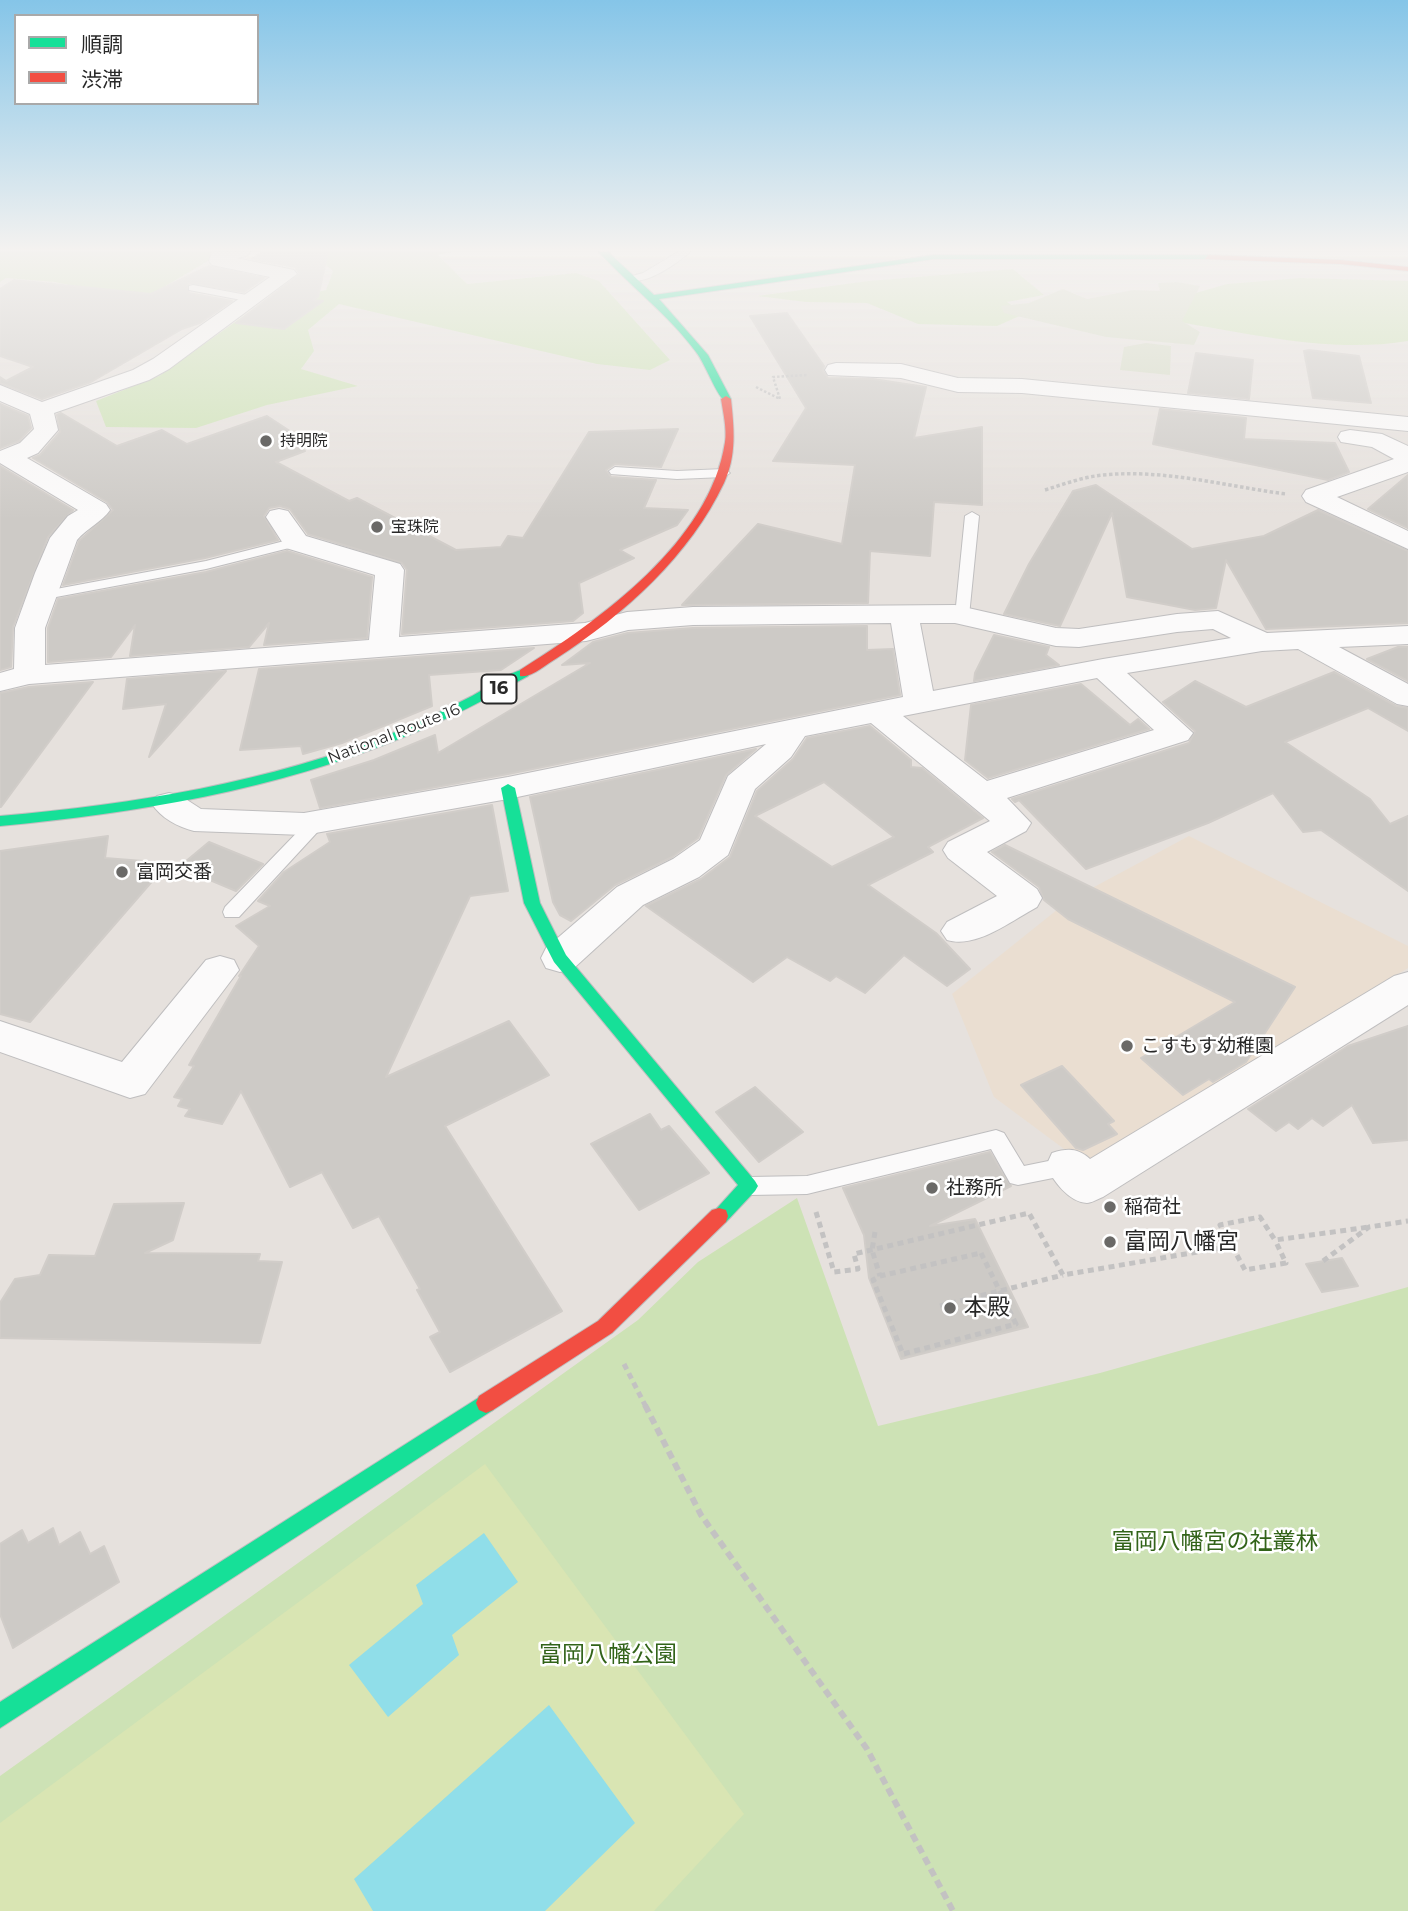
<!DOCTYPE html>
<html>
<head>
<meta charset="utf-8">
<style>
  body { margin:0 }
  #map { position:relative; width:1408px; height:1911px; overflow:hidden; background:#e6e1dd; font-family:Montserrat,"Noto Sans JP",sans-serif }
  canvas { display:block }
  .legend { position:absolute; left:14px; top:14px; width:245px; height:91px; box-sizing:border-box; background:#fff; border:2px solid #a9a9a9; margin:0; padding:9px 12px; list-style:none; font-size:21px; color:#282828 }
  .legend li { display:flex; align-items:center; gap:14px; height:35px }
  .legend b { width:35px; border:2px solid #a9a9a9 }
</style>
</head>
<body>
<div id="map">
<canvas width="1408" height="1911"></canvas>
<ul class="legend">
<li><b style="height:9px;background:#16e098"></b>順調</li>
<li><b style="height:9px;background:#f24e42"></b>渋滞</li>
</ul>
</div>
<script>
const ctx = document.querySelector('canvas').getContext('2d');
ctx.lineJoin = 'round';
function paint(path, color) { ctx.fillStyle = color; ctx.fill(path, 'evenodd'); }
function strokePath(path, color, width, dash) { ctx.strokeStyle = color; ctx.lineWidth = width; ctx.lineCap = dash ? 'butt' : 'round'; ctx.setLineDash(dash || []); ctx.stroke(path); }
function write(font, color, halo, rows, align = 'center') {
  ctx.font = font + ' Montserrat,"Noto Sans JP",sans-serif'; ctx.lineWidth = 5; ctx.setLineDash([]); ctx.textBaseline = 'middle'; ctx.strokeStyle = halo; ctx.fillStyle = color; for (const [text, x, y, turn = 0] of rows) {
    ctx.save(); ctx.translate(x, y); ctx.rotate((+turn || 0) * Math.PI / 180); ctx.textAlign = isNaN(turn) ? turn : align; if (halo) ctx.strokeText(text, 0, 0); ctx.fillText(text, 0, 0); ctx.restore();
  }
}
paint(new Path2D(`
  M1189,836L1408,946V968L1087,1166L994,1097L952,994L1068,901Z`), '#eaded1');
paint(new Path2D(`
  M0,252H234L208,261L152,294L0,337L78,287L55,282L6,278L0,282Z
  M306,252H451L438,255L467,284L576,273L599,281L670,360L650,370L597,364L339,304L308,330L314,351L301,369L358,386L267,405L196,428L106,427L96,401L159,376L262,303L326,290L333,271L314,255Z
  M1013,269L1044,295L1007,302L1024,314L997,326L918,324L867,303L806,302L757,296L868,281Z
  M1300,278L1408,281V341C1331,354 1248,333 1172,321L1196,293L1227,284Z
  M797,1198L878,1426L1100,1373L1408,1287V1911H0V1776L638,1320L698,1262Z`), '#cde2b5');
paint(new Path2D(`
  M1177,282L1200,286L1182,321L1200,332L1194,345L1106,337L1004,313L1001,306L1029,303L1063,289L1087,299L1133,290L1160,291L1158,283Z
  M1146,343L1171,346L1170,375L1120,370L1124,347Z`), '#d4dac4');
paint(new Path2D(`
  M485,1464L744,1814L654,1911H0V1823Z`), '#d9e5b3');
paint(new Path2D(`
  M484,1533L518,1582L452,1635L459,1655L388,1717L349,1665L423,1604L416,1585Z
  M549,1705L635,1823L545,1911H373L354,1879Z`), '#90dee9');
const building = new Path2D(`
  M263,252H328L318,297L313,300L323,301L284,329L236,323L300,274L295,267L252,259Z
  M209,266L264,278L244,292L188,283L189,293L232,301L200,323L182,329L91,382L42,399L0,383V377L6,381L33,367L0,356V289L14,280L151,294Z
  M787,313L824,366L823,371L828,378L873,379L926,387L914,438L982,427V505L934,502L930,556L870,551L868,603L682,605L758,524L842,544L855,465L773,461L806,408L750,316Z
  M1309,350L1359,356L1371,403L1313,398L1304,351Z
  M1196,353L1253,360L1249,399L1188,393Z
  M0,404L28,416L31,428L19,441L0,448Z
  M1160,409L1246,418L1244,439L1335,443L1349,472L1328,480L1153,444Z
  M61,413L117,446L162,430L187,444L267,416L308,443L297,446L305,451L276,462L349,501L357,498L456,550L501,547L508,536L523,538L589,432L678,429L661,467L615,464L606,470L611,477L656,480L644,508L688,510L677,525L620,550L634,558L579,583L583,613L573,621L402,634L407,570L402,563L308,534L290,509L280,506L269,508L264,516L278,540L205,558L63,585L79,541L113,510L107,502L33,458L40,455L60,432L57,415Z
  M0,466L73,510L48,537L13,627L11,667L0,670Z
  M1408,475V528L1368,509Z
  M1096,485L1192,549L1264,536L1318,510L1408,551V623L1266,629L1226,560L1216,608L1195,610L1127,597L1112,513L1060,626L1004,614L1029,564L1073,491Z
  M287,551L372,577L367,638L264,645L269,623L249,647L130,656L135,625L111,657L48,662V628L58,599L206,572Z
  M867,626V650L893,649L900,695L508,774L320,808L311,780L374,760L435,735L438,753L590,663L562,665L593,642L628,633L693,628Z
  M994,635L1049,647L1046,655L1059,665L974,681L975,673Z
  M1398,647H1408V681L1367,659Z
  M534,648L501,670L429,675L432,706L342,743L303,754L301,746L240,750L259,669Z
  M226,671L149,757L166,704L123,709L127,679Z
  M1334,672L1396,706L1408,708V731L1368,708L1285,742L1370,799L1390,824L1408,816V891L1321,830L1303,832L1273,793L1208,823L1086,869L1019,800L1015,802L1012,799L1189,743L1195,731L1163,702L1195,681L1246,707Z
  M93,682L1,807H0V693L29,687Z
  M1081,684L1130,725L1138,719L1149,729L988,778L965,760L971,705Z
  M870,726L911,760V767L922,768L983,818L928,847L933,852L868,885L936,933L970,969L947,986L904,955L865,993L836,976L830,981L787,957L753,982L646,906L701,879L730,857L757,791L793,759L807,738ZM824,782L894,837L832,867L755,816Z
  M756,749L726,775L698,838L672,857L615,885L571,921L560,915L553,902L530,797Z
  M492,805L508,891L470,896L386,1077L509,1021L549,1075L445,1126L562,1311L450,1372L430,1337L440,1332L417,1290L420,1289L379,1216L353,1228L322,1172L290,1187L241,1091L222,1124L185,1116L190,1109L178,1106L182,1099L174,1097L194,1066L189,1065L241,976H239L259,946L236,926L270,906L258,901L284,872L330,842L327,834Z
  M108,836L105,858L168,863L30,1022L0,1014V851Z
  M209,842L263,864L236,891L179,867Z
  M1005,845L1295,987L1246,1062L1213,1082L1209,1079L1183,1095L1141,1058L1235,1002L1068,919L1044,900L1039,887L992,852Z
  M1408,1026V1140L1373,1143L1352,1105L1323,1126L1312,1118L1298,1129L1289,1122L1276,1131L1248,1109L1348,1046Z
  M1062,1066L1114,1121L1108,1124L1117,1134L1083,1150L1076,1148L1021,1085Z
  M755,1087L803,1132L759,1162L716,1112Z
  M650,1114L661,1130L669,1126L709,1173L639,1210L591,1144Z
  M990,1152L1011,1186L930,1226L975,1219L1028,1327L901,1359L869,1278L864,1235L843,1188Z
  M184,1203L173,1240L145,1253L260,1254L258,1261L282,1262L260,1343L0,1338V1303L15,1279L40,1275L49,1255L95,1256L114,1204Z
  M1342,1258L1358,1286L1322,1292L1306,1264Z
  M53,1528L59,1545L80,1532L90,1554L104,1546L119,1582L13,1648L0,1614V1544L22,1530L28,1543Z`);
paint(building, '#cdcac6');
strokePath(building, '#d1cdc9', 2);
const lane = new Path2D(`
  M678,252H690C676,264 642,289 625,278L643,273Z
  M193,285L252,296L257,299L252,302L189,290V286Z
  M615,467L677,471L724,469L730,473L724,477L677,479L611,474L609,471Z
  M972,512L979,516L969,616L962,620L955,616L965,516Z
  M296,538L301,539V545L206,569L40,600L33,596L40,592L206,561Z
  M317,816L326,822L323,826L239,917H225L223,912L225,907L311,818Z
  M996,1130L1004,1133L1024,1166L1068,1157L1076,1160L1079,1166L1076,1172L1068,1175L1018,1185L1010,1183L991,1149L807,1194L749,1195L741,1193L738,1186L741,1179L749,1177L807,1176Z`);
const street = new Path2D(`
  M212,252H250L247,256L236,258L294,270L297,274L169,369L149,380L54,413L58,430L38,453L27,458L106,504L110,510C102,522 87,528 77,540L45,628V665L369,640L375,575L286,548L266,517L270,511L279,509L288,511L306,536L400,564L404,570L399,637L585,623L627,612L693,607L955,605L1056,628L1079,629L1177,614L1218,611L1267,633L1408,626V644L1339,647L1408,684V706L1397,704L1298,649L1262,651L1127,673L1193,733L1188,740L1007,798L1031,823L1026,831L987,852L1037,889L1042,898L1037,907C1011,921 976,949 947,940L941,931L947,922L997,896L948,858L943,850L948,842L990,821L871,723L805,736L791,757L755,789L728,855L699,877L643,905L574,968L560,972L546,968L541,958L546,948L617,887L673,859L700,840L728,776L766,744L508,799L304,835L194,831C178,827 161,818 152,804L157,796L169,793L181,796L201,809L304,813L508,777L903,697L891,623L693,625L628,630L586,641L29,684L0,691V673L14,669L15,628L35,573L50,538L68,516L78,510L0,463V451L20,443L34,429L30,414L0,401V385L42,402L133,370L153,359L270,277L212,265L209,261ZM920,623H955L1056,646L1079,647L1177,632L1213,629L1231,638L1103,659L933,691ZM1097,678L1154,730L987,781L903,716Z
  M836,363L901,364L958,378L1022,379L1408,417V431L1022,393L958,392L901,378L828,375L825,370L828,365Z
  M1350,430L1382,434L1408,446V472L1337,497L1408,531V549L1306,502L1302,496L1306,490L1394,459L1372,447L1341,442L1338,437L1341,432Z
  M220,956L234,960L239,970L145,1094L130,1098L0,1052V1021L122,1062L206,960Z
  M1408,972V1005L1103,1197C1098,1199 1091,1203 1087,1203C1068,1202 1053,1180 1046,1166L1052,1153C1068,1148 1078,1148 1090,1159L1394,976Z`);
const fast = new Path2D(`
  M599,252H608L654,295L934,255H1208L1212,257L1208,259H934L659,299L708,355L731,399L726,402C717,397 705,363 696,352C667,313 632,288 599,252Z
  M524,669L530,673L528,676C488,698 447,720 404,737C275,790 138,813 0,826V816C135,804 268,783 395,732C421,721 447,709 472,696C488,687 506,674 524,669Z
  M508,784L515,788L540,903L566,955L755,1181L758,1186L755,1191L726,1222L719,1224L712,1222L710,1216L738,1185L554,962L524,903L501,788Z
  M486,1393L493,1396L496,1403L493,1410L0,1728V1702Z`);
const jam = new Path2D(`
  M1208,255L1341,260L1408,267V271L1341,264L1205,259Z
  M726,396L731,399C734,428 737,455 724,483C690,555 624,615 557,658C546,664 532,678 520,676V670C600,620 710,542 725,442C727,429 723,412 721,399Z
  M719,1208L726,1210L728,1216L726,1222L612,1333L493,1410L486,1413L479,1410L476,1403L479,1396L598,1321L712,1210Z`);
strokePath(lane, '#bfbebf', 2);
strokePath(street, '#bfbebf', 2);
strokePath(fast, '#bfbebf', 2);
strokePath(jam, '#bfbebf', 2);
strokePath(new Path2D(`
  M756,387L780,399L773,377L808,375`), '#c3c2c2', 2.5, [2.5, 2]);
strokePath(new Path2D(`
  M1045,490C1064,484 1083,477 1103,475C1165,469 1225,486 1286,494`), '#c3c2c2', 3.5, [3.5, 2.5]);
strokePath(new Path2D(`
  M816,1212L834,1272L858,1269L854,1254L1029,1213L1063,1275L1232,1246L1220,1225L1260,1217L1275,1240L1369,1227
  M875,1232L872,1250L880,1276
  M1232,1246L1245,1270L1286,1263L1275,1240
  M981,1253L1016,1324L903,1354L873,1280L880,1276Z
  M1323,1261L1369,1227L1408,1221
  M940,1306L1063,1275
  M624,1364L646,1407`), '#c3c2c2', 5, [6, 4.5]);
strokePath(new Path2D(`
  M645,1405L701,1515L867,1749L953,1911`), '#c3c2c2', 6, [8, 5]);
paint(lane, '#fbfafa');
paint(street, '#fbfafa');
paint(fast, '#16e098');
paint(jam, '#f24e42');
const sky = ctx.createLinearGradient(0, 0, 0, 520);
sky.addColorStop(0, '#85c5e8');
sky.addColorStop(0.48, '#f4f2f0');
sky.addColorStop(1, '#f4f2f000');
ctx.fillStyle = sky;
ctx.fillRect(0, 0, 1408, 520);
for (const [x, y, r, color] of [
  [266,441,7,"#6a6967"],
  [377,527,7,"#6a6967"],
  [122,872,7,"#6a6967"],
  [1127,1046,7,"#6a6967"],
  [932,1188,7,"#6a6967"],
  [1110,1207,7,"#6a6967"],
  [1110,1242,7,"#6a6967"],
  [950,1308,7,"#6a6967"]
]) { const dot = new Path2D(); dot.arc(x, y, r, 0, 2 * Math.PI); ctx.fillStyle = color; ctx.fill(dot); strokePath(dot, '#fff', 2.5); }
write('16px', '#282828', '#fff', [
  ["持明院",280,441],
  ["宝珠院",391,527]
], 'left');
write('16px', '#282828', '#fff', [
  ["National Route 16",394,734,-21]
]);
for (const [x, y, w] of [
  [499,689,35]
]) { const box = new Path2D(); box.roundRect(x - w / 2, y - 14.5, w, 29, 5); ctx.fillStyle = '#fff'; ctx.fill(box); strokePath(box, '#282828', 2); }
write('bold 18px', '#282828', null, [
  ["16",499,689]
]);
write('19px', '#282828', '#fff', [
  ["富岡交番",136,872],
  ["こすもす幼稚園",1141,1046],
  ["社務所",946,1188],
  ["稲荷社",1124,1207]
], 'left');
write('23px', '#282828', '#fff', [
  ["富岡八幡宮",1124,1242],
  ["本殿",964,1308]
], 'left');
write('23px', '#326319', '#fff', [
  ["富岡八幡宮の社叢林",1215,1542],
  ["富岡八幡公園",608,1655]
]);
</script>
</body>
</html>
